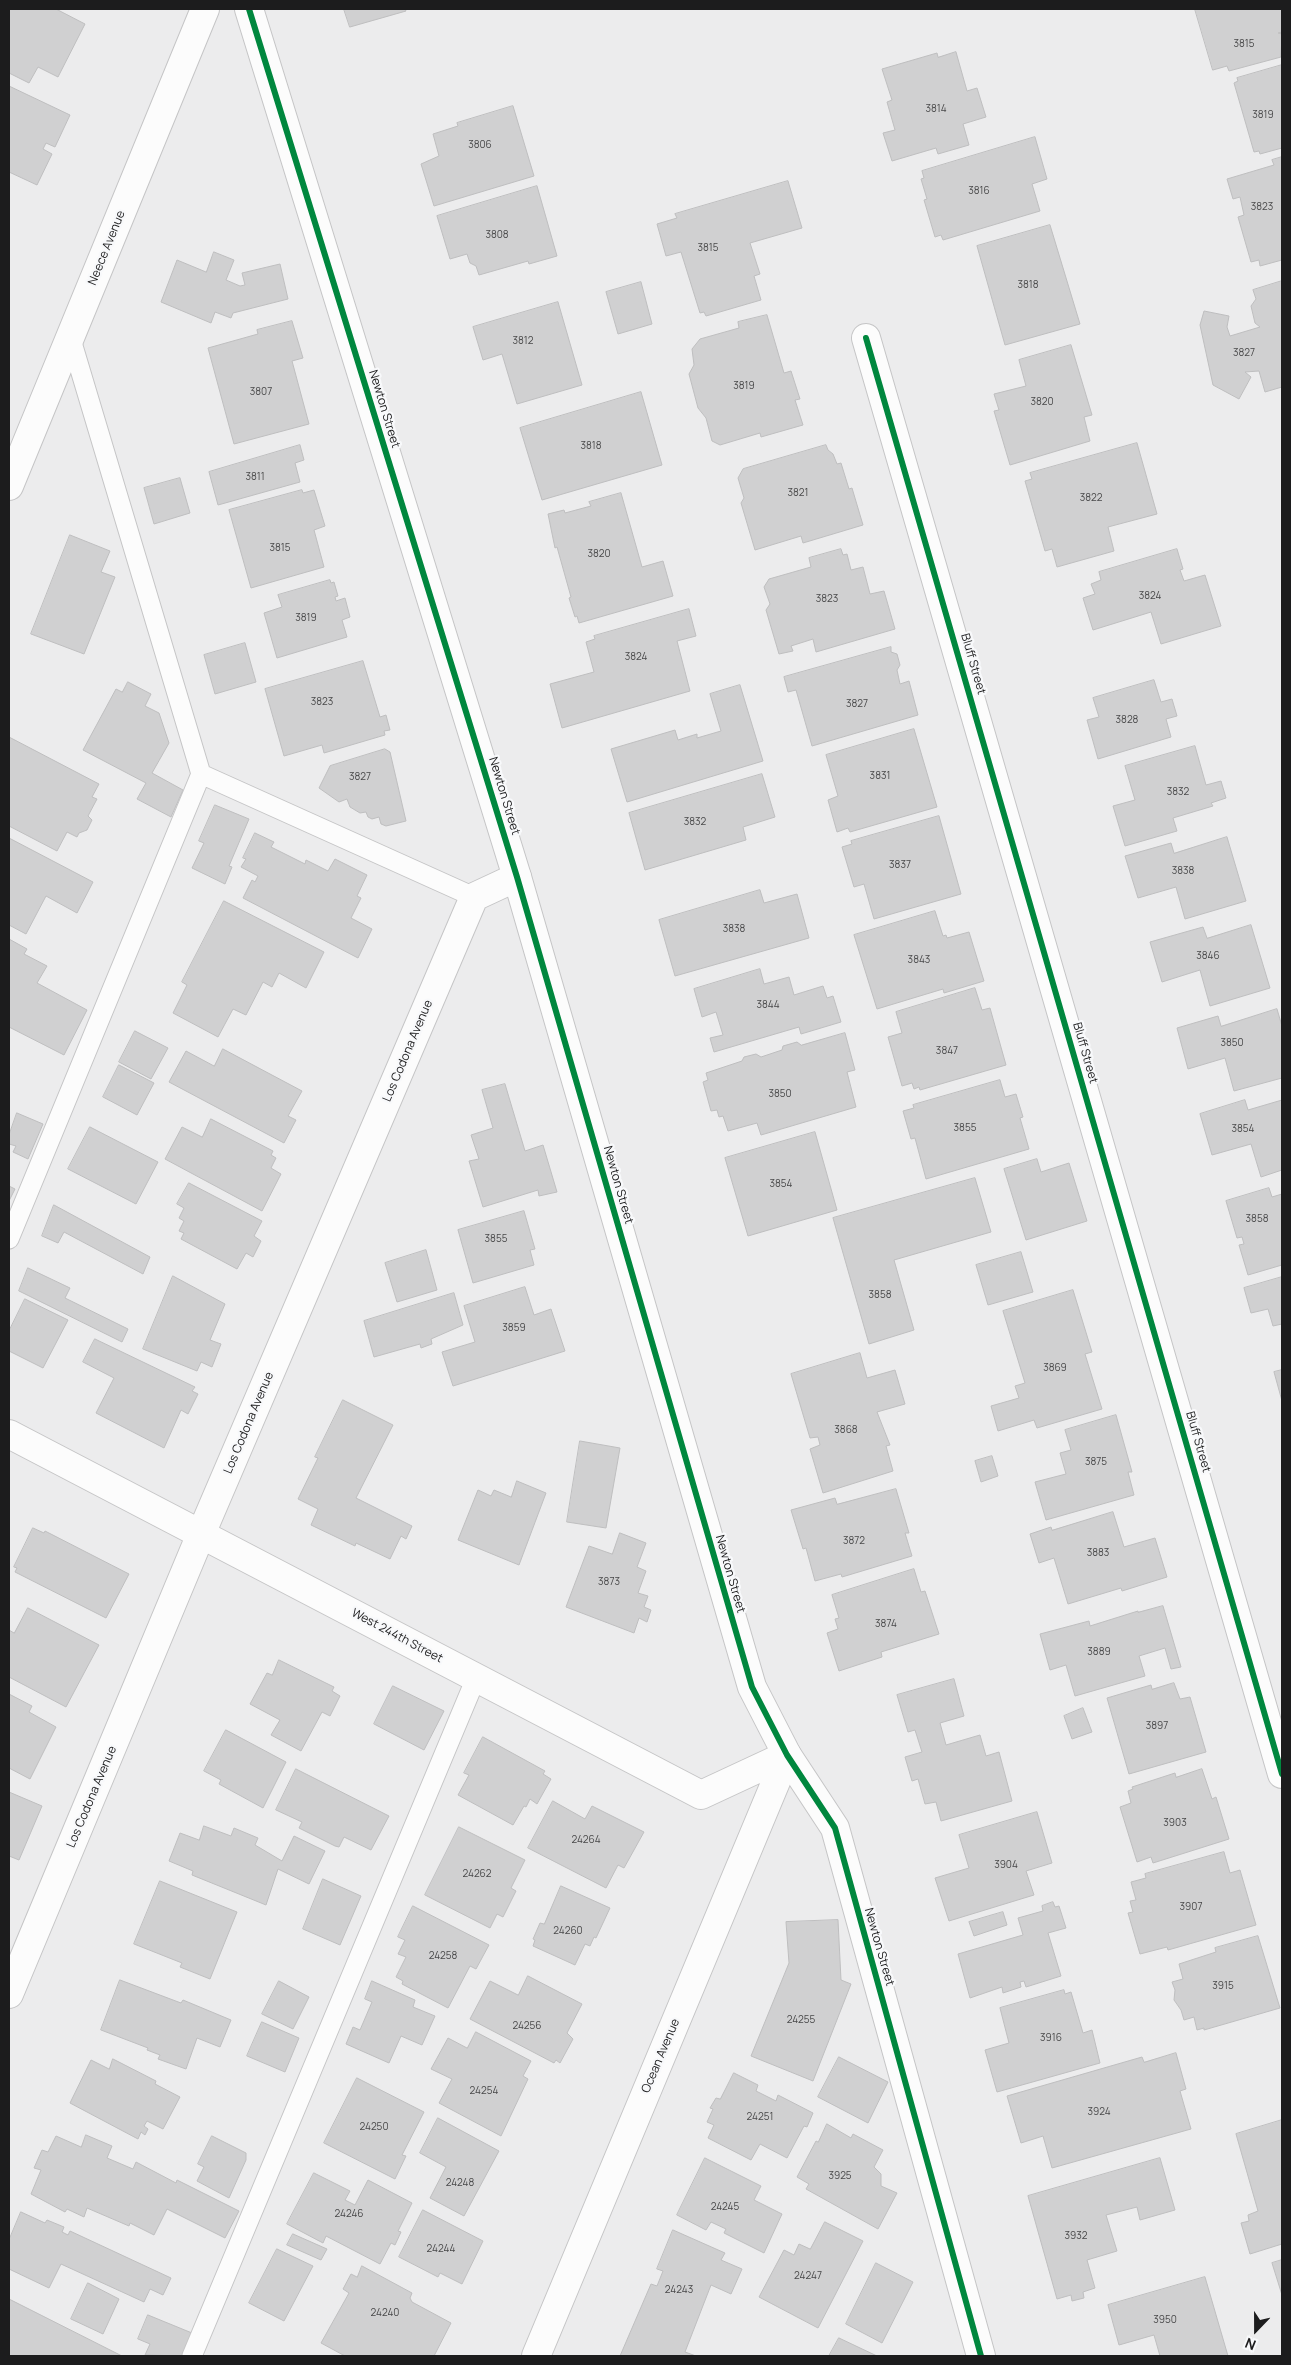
<!DOCTYPE html>
<html>
<head>
<meta charset="utf-8">
<style>
  body { margin:0 }
  #map { position:relative; width:1291px; height:2365px; overflow:hidden; background:#ececed; font-family:Manrope,sans-serif }
  canvas { display:block }
  .frame { position:absolute; inset:0; border:10px solid #1c1c1d; pointer-events:none }
  .north { position:absolute; left:1231px; top:2305px; width:50px; height:50px; -webkit-text-stroke:4px #f8f9fb; paint-order:stroke; rotate:202deg; font-size:14px; font-weight:700; line-height:20px; text-align:center; color:#1c1c1d }
  .north::after { content:''; display:block; margin:auto; width:18px; height:22px; background:#1c1c1d; clip-path:polygon(50% 0,100% 100%,50% 72%,0 100%) }
</style>
</head>
<body>
<div id="map">
<canvas width="1291" height="2365"></canvas>
<div class="frame"></div>
<div class="north">N</div>
</div>
<script>
const ctx = document.querySelector('canvas').getContext('2d');
ctx.lineJoin = 'round';
function paint(path, color) { ctx.fillStyle = color; ctx.fill(path, 'evenodd'); }
function strokePath(path, color, width, dash) { ctx.strokeStyle = color; ctx.lineWidth = width; ctx.lineCap = dash ? 'butt' : 'round'; ctx.setLineDash(dash || []); ctx.stroke(path); }
function write(font, color, halo, rows, align = 'center') {
  ctx.font = font + ' Manrope,sans-serif'; ctx.lineWidth = 4.5; ctx.setLineDash([]); ctx.textBaseline = 'middle'; ctx.strokeStyle = halo; ctx.fillStyle = color; for (const [text, x, y, turn = 0] of rows) {
    ctx.save(); ctx.translate(x, y); ctx.rotate((+turn || 0) * Math.PI / 180); ctx.textAlign = isNaN(turn) ? turn : align; if (halo) ctx.strokeText(text, 0, 0); ctx.fillText(text, 0, 0); ctx.restore();
  }
}
const building = new Path2D(`
  M9,9H56L85,24L58,77L38,67L29,83L9,73Z
  M344,9H405L406,11L350,27Z
  M1195,9H1282V32L1278,33L1282,34L1281,57L1229,71L1227,66L1213,70Z
  M956,52L967,91L977,88L986,117L963,124L969,145L938,154L936,148L892,161L883,133L895,130L887,102L892,100L882,69L937,53L938,57Z
  M1282,65V148L1260,154L1259,151L1254,152L1234,83L1238,81L1237,78Z
  M9,86L70,115L55,147L46,143L43,149L52,154L37,185L9,172Z
  M513,106L534,176L434,206L421,164L439,156L433,134L458,126L457,123Z
  M1035,137L1047,179L1032,184L1040,211L943,240L941,235L935,237L924,200L927,199L921,179L924,178L922,171Z
  M1282,157V260L1260,266L1259,260L1251,262L1238,217L1244,215L1240,197L1233,199L1227,179L1274,165L1272,160Z
  M788,181L802,228L750,243L760,274L754,276L761,300L706,316L704,312L700,313L681,252L666,256L657,224L677,218L675,214Z
  M537,186L557,256L529,264L528,261L479,275L476,266L470,263L467,254L450,259L437,216Z
  M1050,225L1080,324L1005,345L977,246Z
  M214,252L234,260L226,280L240,286L245,285L242,273L280,264L288,299L233,313L231,318L215,312L211,323L161,302L177,260L206,272Z
  M1282,281V387L1265,392L1259,371L1245,372L1251,377L1239,399L1213,385L1200,325L1204,311L1229,316L1227,327L1230,336L1260,327L1255,323L1251,306L1256,299L1253,290Z
  M641,282L652,324L618,334L606,292Z
  M558,302L582,385L517,404L502,354L483,360L473,327Z
  M767,315L784,373L791,371L800,399L795,400L803,425L761,437L760,433L720,445L712,441L706,418L698,408L689,374L694,365L692,349L700,339L739,328L738,322Z
  M292,321L303,358L292,361L309,424L234,444L208,348L258,334L257,330Z
  M1071,345L1092,415L1084,417L1090,441L1010,465L994,411L999,410L994,394L1026,386L1019,360Z
  M641,392L662,465L542,500L520,428Z
  M1137,443L1157,514L1108,527L1114,551L1057,567L1052,549L1045,551L1025,481L1032,479L1030,473Z
  M300,445L304,460L295,463L300,482L218,505L209,472Z
  M826,445L828,450L833,454L837,464L841,463L849,489L852,488L863,525L803,543L801,536L755,550L741,503L744,498L738,478L743,469Z
  M180,478L190,513L154,524L144,488Z
  M302,490L303,493L314,490L325,526L314,530L324,567L251,588L229,510Z
  M621,493L642,567L663,561L673,596L579,623L577,616L575,617L569,598L571,597L557,547L555,548L548,514L564,510L565,513L591,506L589,502Z
  M70,535L110,551L101,572L115,577L84,654L31,634Z
  M841,549L843,555L847,554L851,570L863,567L870,594L884,591L895,629L816,652L813,639L791,646L793,651L779,654L766,610L770,604L764,587L769,579L811,567L809,558Z
  M1177,549L1183,569L1180,570L1184,581L1205,575L1221,626L1161,644L1151,612L1093,630L1083,598L1095,594L1091,584L1101,580L1099,572Z
  M330,580L331,583L334,582L338,596L335,597L336,601L345,598L350,617L342,620L347,637L277,658L264,613L282,607L278,595Z
  M689,609L696,636L677,641L690,691L562,728L550,684L594,672L586,642L595,639L594,636Z
  M245,643L256,682L215,694L204,655Z
  M891,647V652L897,654L900,665L897,670L900,684L909,681L918,715L812,746L796,690L788,692L784,677Z
  M363,661L380,717L386,715L390,730L384,731L385,735L324,753L322,745L284,756L265,689Z
  M1154,680L1161,702L1172,699L1177,716L1166,719L1171,737L1098,759L1087,720L1099,717L1093,698Z
  M128,682L151,694L145,706L159,713L169,743L152,773L183,790L171,817L137,799L146,783L83,750L116,689L122,692Z
  M740,685L763,761L627,802L611,749L675,730L678,740L697,734V738L721,731L710,694Z
  M914,729L937,807L850,832L848,828L837,832L828,800L838,796L826,755Z
  M9,737L99,784L92,797L97,799L88,816L92,820L87,830L79,833L77,837L67,832L57,851L9,826Z
  M1195,746L1206,785L1221,781L1226,798L1211,803L1213,806L1173,818L1177,831L1125,846L1113,806L1135,800L1125,766Z
  M385,749L390,752L406,821L386,826L381,824L379,817L372,819L368,817L366,812L360,813L350,807L347,799L339,802L319,788L330,766Z
  M762,774L775,817L743,827L746,840L645,870L629,813Z
  M215,805L249,819L229,866L232,867L225,884L192,868L204,843L199,841Z
  M939,816L961,894L874,919L864,884L854,887L842,847L852,844L851,841Z
  M255,833L274,842L271,847L305,864L306,860L328,871L335,859L367,875L357,896L361,898L351,918L372,929L358,958L243,898L252,880L255,882L258,876L241,867L246,859L243,858Z
  M1227,837L1246,901L1185,919L1176,887L1138,898L1125,856L1171,843L1174,853Z
  M9,838L93,882L77,913L46,896L26,934L9,925Z
  M760,890L764,903L797,894L809,938L675,976L659,920Z
  M224,901L324,952L306,988L279,973L272,987L263,982L246,1015L233,1009L218,1037L173,1013L187,985L182,982Z
  M935,911L943,936L946,935L947,938L969,932L984,981L944,993L943,989L877,1009L854,935Z
  M1251,925L1270,988L1210,1006L1200,970L1162,982L1150,942L1203,927L1207,938Z
  M9,939L27,949L24,954L47,966L37,983L87,1010L64,1055L9,1027Z
  M760,969L764,984L789,977L794,995L823,986L827,998L833,996L841,1022L801,1034L799,1027L714,1052L710,1038L723,1035L716,1012L702,1017L694,989Z
  M975,988L982,1010L990,1008L1006,1065L920,1090L919,1087L914,1089L912,1083L902,1086L888,1037L902,1033L896,1012Z
  M1277,1009L1282,1026V1078L1234,1091L1225,1058L1188,1069L1177,1028L1218,1016L1221,1026Z
  M135,1031L168,1048L151,1079L119,1062Z
  M845,1033L855,1070L847,1072L856,1107L761,1135L757,1123L728,1131L723,1116L719,1117L717,1110L711,1111L703,1082L708,1080L706,1073L742,1061L744,1057L756,1054L761,1057L782,1050L783,1046L797,1042L801,1045Z
  M223,1049L302,1091L288,1116L296,1120L284,1143L169,1082L186,1051L214,1066Z
  M119,1065L154,1083L137,1115L103,1097Z
  M1000,1080L1005,1097L1016,1094L1023,1117L1020,1118L1029,1149L926,1179L915,1138L911,1139L903,1111L914,1108L913,1105Z
  M505,1084L525,1151L543,1145L557,1192L539,1196L538,1190L483,1207L469,1161L479,1159L471,1135L493,1128L482,1090Z
  M1245,1100L1248,1110L1282,1100V1170L1261,1177L1251,1144L1212,1155L1200,1114Z
  M17,1113L43,1124L28,1159L13,1152L16,1146L9,1144V1135Z
  M211,1119L273,1151L271,1155L276,1158L271,1168L281,1174L262,1211L165,1159L182,1127L202,1137Z
  M90,1127L158,1162L136,1204L68,1169Z
  M815,1132L837,1210L748,1236L725,1158Z
  M1037,1159L1041,1172L1069,1163L1087,1221L1026,1240L1004,1169Z
  M975,1178L991,1232L894,1260L914,1330L869,1344L833,1218Z
  M189,1183L262,1221L254,1236L261,1241L253,1257L246,1253L237,1269L181,1239L184,1233L179,1231L184,1221L179,1218L184,1208L177,1204Z
  M9,1186L15,1189L9,1201Z
  M1269,1188L1272,1197L1282,1194V1265L1248,1275L1239,1245L1244,1244L1242,1237L1237,1238L1226,1201Z
  M54,1205L150,1257L143,1274L64,1232L58,1243L42,1236Z
  M524,1211L535,1249L530,1250L534,1265L473,1283L458,1230Z
  M426,1250L437,1290L397,1302L385,1263Z
  M1021,1252L1033,1292L988,1305L976,1265Z
  M28,1268L70,1288L65,1298L128,1329L122,1342L19,1291Z
  M173,1276L225,1304L210,1340L221,1344L212,1367L201,1362L197,1371L143,1349Z
  M1282,1277V1324L1273,1326L1268,1309L1251,1313L1244,1288Z
  M525,1287L534,1315L551,1309L565,1351L453,1386L442,1352L475,1342L464,1306Z
  M1073,1290L1092,1352L1085,1354L1102,1409L1037,1428L1034,1420L998,1431L991,1406L1019,1398L1015,1386L1025,1383L1003,1311Z
  M454,1293L463,1325L431,1339L432,1344L421,1348L420,1344L374,1357L364,1321Z
  M25,1299L68,1320L43,1368L9,1351V1331Z
  M95,1339L195,1387L192,1391L198,1394L188,1414L181,1410L164,1448L96,1413L114,1378L83,1362Z
  M860,1353L867,1378L895,1370L905,1404L877,1412L890,1445L886,1446L893,1471L823,1493L810,1449L820,1445L818,1437L810,1438L791,1374Z
  M1282,1370V1401L1274,1372Z
  M343,1400L393,1425L356,1498L412,1526L406,1539L401,1536L390,1559L356,1543L355,1546L311,1525L318,1509L298,1499L318,1458L315,1457Z
  M1116,1415L1132,1472H1128L1134,1495L1046,1520L1035,1482L1066,1474L1060,1453L1071,1450L1065,1430Z
  M580,1441L620,1448L606,1528L567,1522Z
  M992,1456L998,1476L981,1482L975,1461Z
  M517,1481L546,1493L519,1565L458,1540L478,1490L491,1496L494,1490L511,1497Z
  M896,1489L909,1533H905L912,1556L842,1577L841,1574L815,1581L806,1548L803,1549L791,1510L835,1498L837,1504Z
  M1113,1512L1124,1547L1155,1538L1167,1577L1122,1591L1121,1588L1068,1604L1054,1558L1039,1563L1030,1534L1051,1527L1052,1530Z
  M33,1528L44,1533L45,1531L129,1574L106,1618L15,1572L17,1568L14,1567Z
  M620,1533L646,1543L637,1567L646,1571L638,1593L648,1596L644,1607L651,1610L647,1622L639,1618L634,1633L566,1607L589,1546L612,1554Z
  M914,1569L921,1592L925,1591L939,1634L881,1652L882,1657L839,1671L827,1633L838,1629L835,1619L839,1618L832,1595Z
  M1163,1606L1181,1667L1171,1669L1165,1648L1139,1656L1145,1676L1075,1696L1066,1665L1050,1670L1040,1634L1089,1621L1090,1626L1138,1611V1612Z
  M28,1608L99,1645L66,1707L9,1677V1630L14,1633Z
  M279,1660L334,1687L332,1691L340,1696L330,1716L322,1712L301,1751L271,1735L280,1720L250,1704L267,1673L272,1675Z
  M954,1679L964,1716L940,1723L946,1745L980,1735L986,1756L999,1752L1012,1801L941,1821L936,1802L925,1804L918,1779L912,1781L905,1757L922,1752L915,1730L908,1732L897,1695Z
  M1174,1683L1180,1699L1190,1697L1206,1752L1129,1774L1107,1698L1151,1685L1152,1689Z
  M393,1686L444,1711L424,1750L374,1724Z
  M9,1694L32,1706L29,1712L56,1727L30,1779L9,1768Z
  M1083,1708L1092,1732L1072,1739L1064,1716Z
  M226,1730L286,1762L263,1808L219,1784L221,1780L204,1771Z
  M483,1737L545,1771L543,1774L551,1779L537,1804L530,1799L526,1807L524,1806L513,1825L458,1795L469,1775L464,1773Z
  M296,1769L389,1816L371,1850L344,1837L339,1847L335,1846L299,1828L302,1822L276,1810Z
  M1202,1769L1212,1799L1216,1797L1229,1839L1153,1863L1151,1857L1137,1862L1120,1807L1131,1803L1128,1791L1133,1789L1132,1787L1175,1773L1176,1777Z
  M9,1792L42,1806L19,1860L9,1856Z
  M553,1801L585,1819L592,1806L644,1832L624,1868L618,1865L606,1888L528,1848Z
  M1037,1812L1052,1863L1026,1871L1034,1895L949,1921L935,1878L969,1868L959,1835Z
  M204,1826L231,1836L234,1828L258,1838L255,1845L282,1861L294,1836L325,1851L309,1884L278,1869L266,1905L192,1875L193,1871L169,1861L180,1833L199,1840Z
  M459,1827L525,1860L511,1888L516,1891L503,1917L497,1914L490,1928L425,1895Z
  M1224,1852L1230,1873L1240,1870L1256,1925L1168,1950L1167,1947L1140,1954L1128,1913L1133,1912L1130,1901L1136,1900L1131,1882L1146,1878L1145,1874Z
  M323,1879L361,1896L340,1945L303,1929Z
  M160,1881L237,1912L210,1979L180,1967L182,1963L134,1944Z
  M561,1886L610,1908L596,1938L594,1937L590,1946L585,1944L575,1965L533,1946L535,1940L533,1939L540,1923L544,1924Z
  M1053,1902L1055,1907L1059,1906L1066,1928L1048,1933L1061,1976L1026,1987L1024,1981L1020,1982L1021,1987L1003,1993L1002,1987L970,1998L958,1954L1023,1935L1018,1918L1043,1911L1042,1906Z
  M413,1906L489,1945L476,1969L470,1966L448,2008L402,1984L403,1981L396,1977L406,1957L398,1954L405,1940L398,1937Z
  M1003,1912L1007,1925L974,1936L969,1922Z
  M838,1920L841,1980L851,1984L813,2081L751,2056L789,1963L786,1922Z
  M1258,1936L1280,2008L1204,2030V2028L1197,2030L1194,2017L1184,2020L1181,2010L1174,2000L1175,1990L1172,1982L1183,1979L1179,1964L1216,1952L1215,1948Z
  M528,1976L582,2004L567,2033L573,2039L560,2063L556,2060L554,2063L470,2019L490,1981L518,1995Z
  M120,1980L181,2003L183,2000L231,2020L220,2047L197,2038L186,2069L158,2059L160,2055L147,2050L148,2048L101,2030Z
  M279,1981L309,1997L293,2029L262,2014Z
  M372,1981L415,2000L413,2007L435,2016L422,2045L401,2036L389,2063L346,2044L353,2027L360,2030L372,2002L365,1999Z
  M1064,1990L1065,1994L1071,1992L1083,2033L1092,2030L1100,2063L997,2092L985,2050L1009,2043L1000,2008Z
  M262,2022L299,2038L285,2072L247,2056Z
  M476,2032L531,2061L523,2076L528,2079L501,2136L439,2103L452,2079L431,2069L448,2038L467,2048Z
  M1176,2053L1186,2089L1180,2091L1191,2129L1052,2168L1043,2136L1021,2143L1007,2096L1142,2057L1144,2062Z
  M839,2057L888,2082L868,2123L818,2097Z
  M113,2059L156,2081L155,2084L180,2097L163,2129L147,2121L144,2126L148,2129L145,2135L141,2132L138,2139L70,2103L91,2060L109,2069Z
  M734,2073L758,2085L756,2091L776,2101L778,2095L813,2113L807,2127L804,2126L787,2158L760,2144L751,2160L708,2138L714,2125L707,2122L713,2109L710,2108L716,2098L720,2099Z
  M357,2078L424,2112L402,2155L406,2156L395,2179L324,2143Z
  M438,2118L499,2151L464,2216L430,2198L446,2167L420,2153Z
  M1282,2120V2244L1250,2254L1241,2223L1249,2221L1248,2215L1258,2211L1236,2134Z
  M827,2124L851,2138L853,2134L883,2150L874,2167L881,2174V2186L897,2193L878,2229L806,2189L809,2184L797,2177L816,2141L818,2142Z
  M86,2135L112,2146L107,2158L133,2169L136,2162L176,2183L177,2180L239,2211L225,2238L167,2209L154,2235L130,2223L129,2226L87,2208L84,2217L67,2209L65,2212L31,2194L41,2170L34,2168L42,2150L48,2152L56,2136L81,2147Z
  M212,2136L246,2153V2160L229,2198L197,2181L204,2167L198,2164Z
  M705,2158L761,2186L754,2200L782,2214L764,2253L724,2233L726,2229L711,2222L706,2230L677,2215Z
  M1160,2158L1175,2210L1140,2220L1137,2207L1106,2215L1117,2251L1087,2260L1095,2288L1083,2292L1084,2298L1072,2301L1071,2295L1057,2299L1028,2196Z
  M314,2173L350,2191L345,2200L355,2205L368,2180L412,2203L398,2231L401,2232L395,2245L391,2243L380,2264L326,2236L323,2243L287,2224Z
  M423,2210L483,2241L462,2284L440,2273L438,2277L399,2257Z
  M21,2212L45,2223L47,2220L64,2227L62,2232L68,2235L70,2231L171,2278L163,2295L150,2289L144,2302L61,2264L49,2288L9,2269V2240Z
  M825,2222L863,2241L818,2328L759,2297L784,2250L794,2255L799,2244L810,2249Z
  M673,2230L725,2253L721,2260L742,2269L731,2294L711,2285L685,2352L696,2356H620L651,2284L657,2286L663,2271L657,2269Z
  M293,2234L327,2249L321,2260L287,2245Z
  M277,2249L313,2266L284,2321L249,2303Z
  M1282,2260V2295L1272,2263Z
  M876,2263L913,2282L882,2343L846,2324Z
  M362,2266L412,2293L410,2298L412,2302L451,2323L434,2356H345L321,2343L349,2293L343,2289L351,2274L357,2277Z
  M1205,2277L1228,2356H1160L1154,2335L1119,2345L1108,2305Z
  M88,2283L119,2299L103,2334L71,2319Z
  M9,2299L122,2356H9Z
  M148,2315L192,2333L182,2356L145,2355L150,2344L138,2339Z
  M839,2338L877,2356H829Z`);
paint(building, '#d0d0d1');
strokePath(building, '#bebebf', 1);
const service = new Path2D(`
  M70,336L201,774L474,897
  M9,1239L201,774
  M192,2356L476,1678`);
const minor = new Path2D(`
  M866,338L1282,1774
  M9,486L205,9
  M9,1434L701,1795L787,1755
  M9,1994L201,1534L474,897L517,877
  M536,2356L787,1755`);
const tertiary = new Path2D(`
  M249,9L517,877L752,1687L787,1755L835,1828L981,2356`);
strokePath(service, '#c5c5c6', 21);
strokePath(minor, '#c5c5c6', 30);
strokePath(tertiary, '#c5c5c6', 30);
strokePath(service, '#fcfcfc', 19);
strokePath(minor, '#fcfcfc', 28);
strokePath(tertiary, '#fcfcfc', 28);
strokePath(new Path2D(`
  M249,9L517,877L752,1687L787,1755L835,1828L981,2356
  M866,338L1282,1774`), '#00873e', 6);
write('10px', '#49494a', null, [
  ["3815",1244,44],
  ["3814",936,109],
  ["3819",1263,115],
  ["3806",480,145],
  ["3816",979,191],
  ["3823",1262,207],
  ["3808",497,235],
  ["3815",708,248],
  ["3818",1028,285],
  ["3812",523,341],
  ["3827",1244,353],
  ["3819",744,386],
  ["3807",261,392],
  ["3820",1042,402],
  ["3818",591,446],
  ["3811",255,477],
  ["3821",798,493],
  ["3822",1091,498],
  ["3815",280,548],
  ["3820",599,554],
  ["3824",1150,596],
  ["3823",827,599],
  ["3819",306,618],
  ["3824",636,657],
  ["3823",322,702],
  ["3827",857,704],
  ["3828",1127,720],
  ["3831",880,776],
  ["3827",360,777],
  ["3832",1178,792],
  ["3832",695,822],
  ["3837",900,865],
  ["3838",1183,871],
  ["3838",734,929],
  ["3846",1208,956],
  ["3843",919,960],
  ["3844",768,1005],
  ["3850",1232,1043],
  ["3847",947,1051],
  ["3850",780,1094],
  ["3855",965,1128],
  ["3854",1243,1129],
  ["3854",781,1184],
  ["3858",1257,1219],
  ["3855",496,1239],
  ["3858",880,1295],
  ["3859",514,1328],
  ["3869",1055,1368],
  ["3868",846,1430],
  ["3875",1096,1462],
  ["3872",854,1541],
  ["3883",1098,1553],
  ["3873",609,1582],
  ["3874",886,1624],
  ["3889",1099,1652],
  ["3897",1157,1726],
  ["3903",1175,1823],
  ["24264",586,1840],
  ["3904",1006,1865],
  ["24262",477,1874],
  ["3907",1191,1907],
  ["24260",568,1931],
  ["24258",443,1956],
  ["3915",1223,1986],
  ["24255",801,2020],
  ["24256",527,2026],
  ["3916",1051,2038],
  ["24254",484,2091],
  ["3924",1099,2112],
  ["24251",760,2117],
  ["24250",374,2127],
  ["3925",840,2176],
  ["24248",460,2183],
  ["24245",725,2207],
  ["24246",349,2214],
  ["3932",1076,2236],
  ["24244",441,2249],
  ["24247",808,2276],
  ["24243",679,2290],
  ["24240",385,2313],
  ["3950",1165,2320]
]);
write('12px', '#1c1c1d', '#f8f9fb', [
  ["Neece Avenue",107,248,-68],
  ["Newton Street",384,409,73],
  ["Bluff Street",973,664,74],
  ["Newton Street",504,796,73],
  ["Los Codona Avenue",408,1051,-67],
  ["Bluff Street",1085,1053,74],
  ["Newton Street",618,1185,74],
  ["Los Codona Avenue",249,1423,-67],
  ["Bluff Street",1198,1442,74],
  ["Newton Street",730,1574,74],
  ["West 244th Street",397,1636,28],
  ["Los Codona Avenue",92,1797,-67],
  ["Newton Street",879,1947,74],
  ["Ocean Avenue",661,2056,-67]
]);
</script>
</body>
</html>
